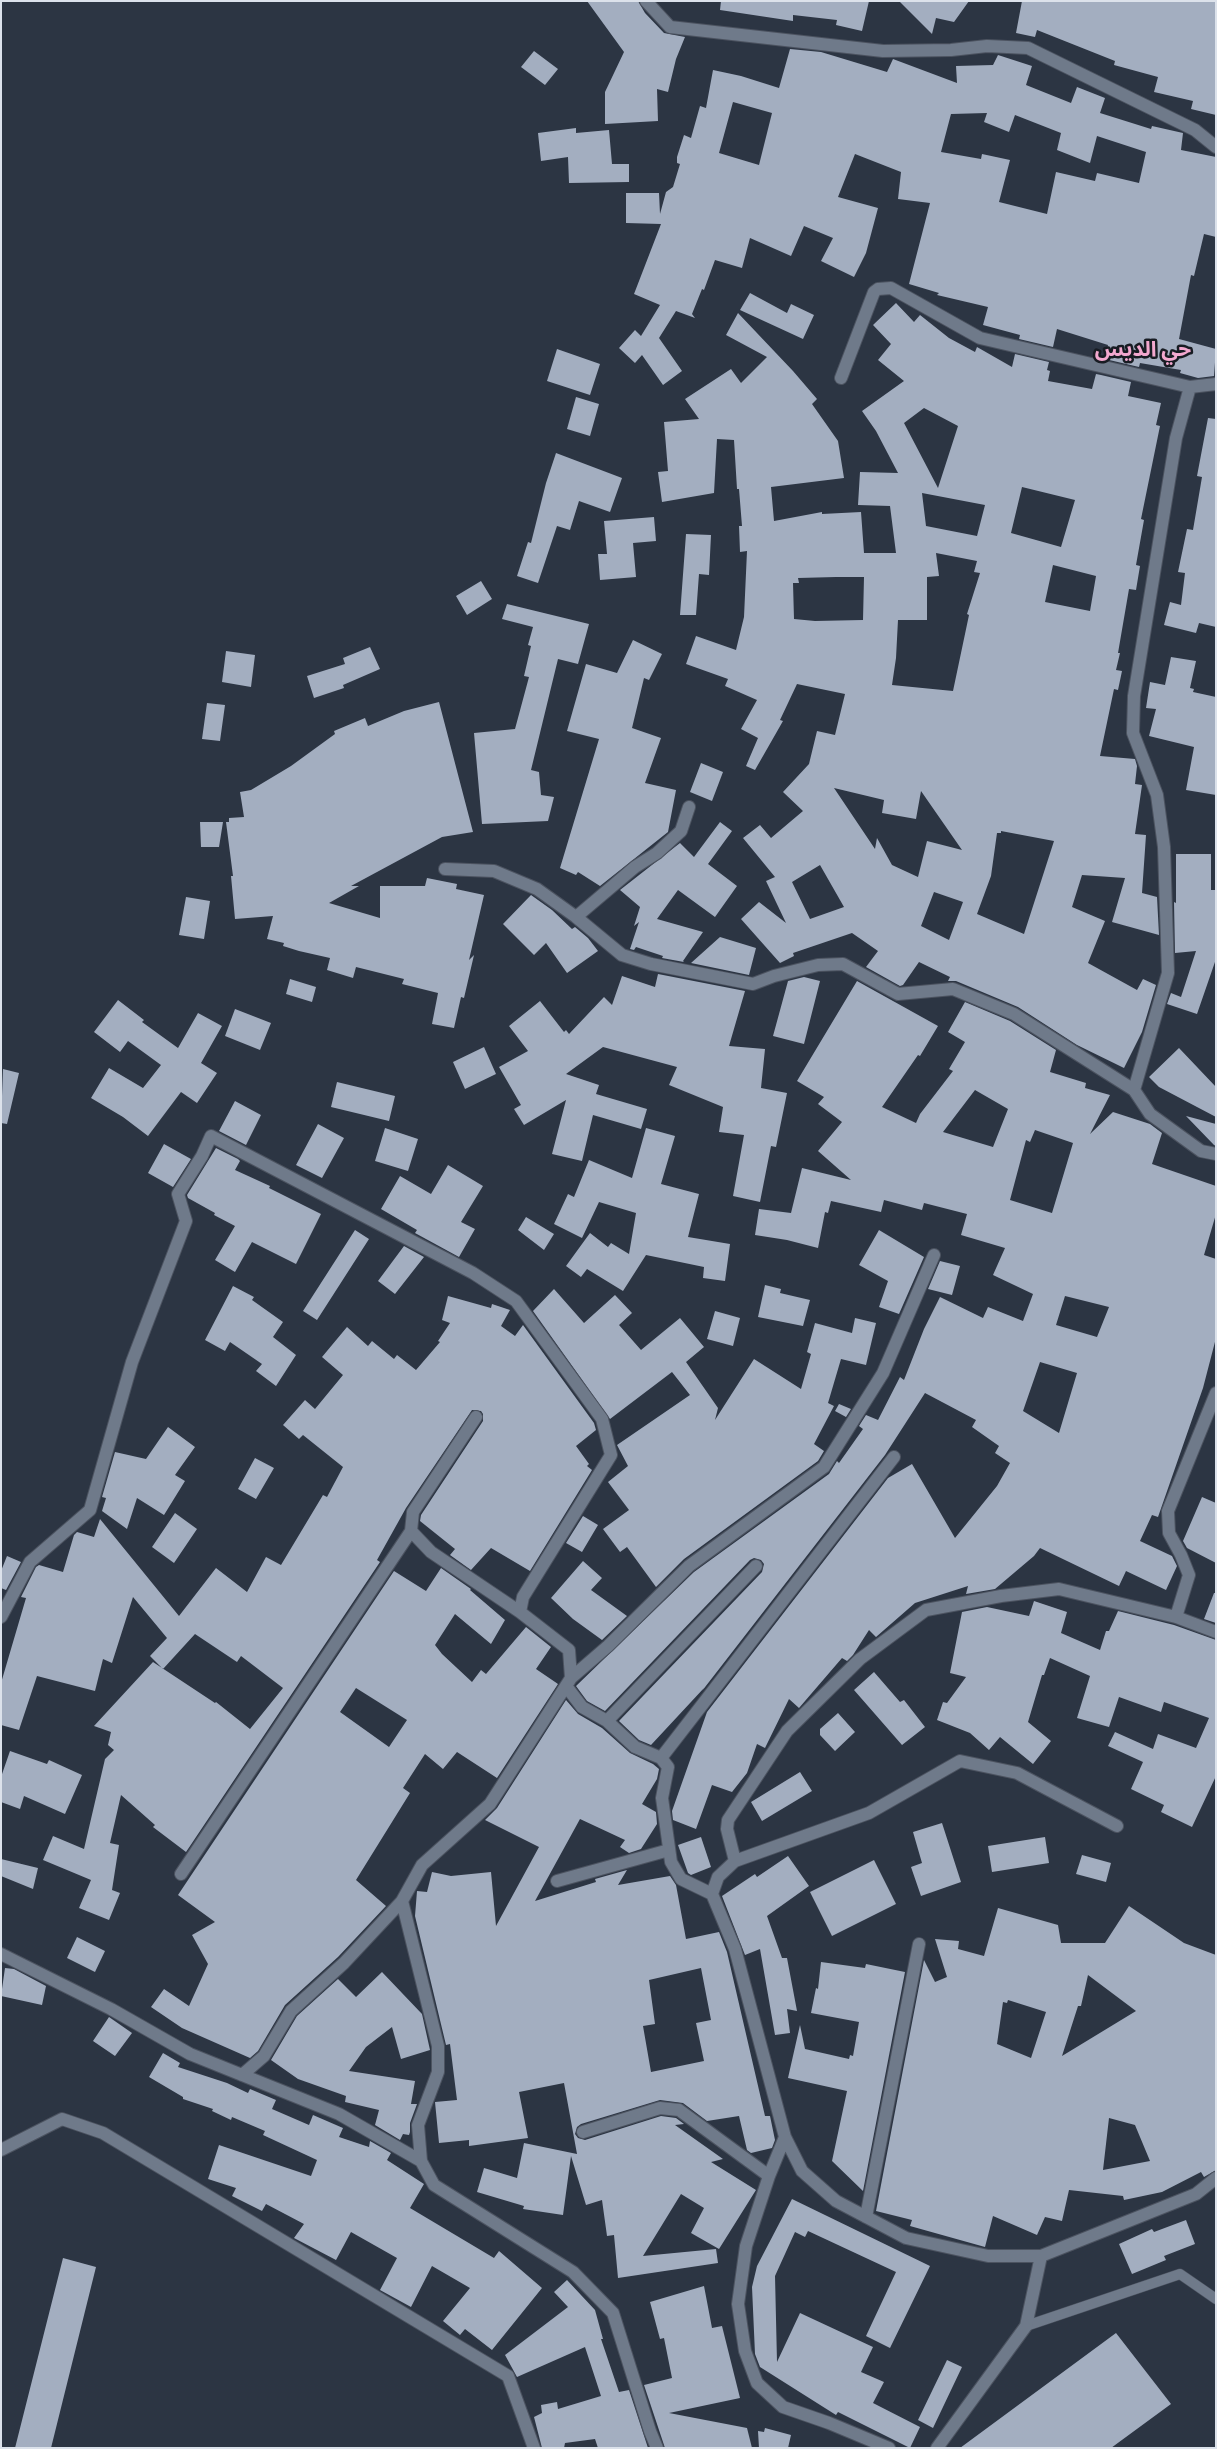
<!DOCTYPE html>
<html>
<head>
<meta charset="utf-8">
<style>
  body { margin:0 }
  #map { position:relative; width:1217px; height:2449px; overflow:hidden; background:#2c3543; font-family:"Archivo Narrow",sans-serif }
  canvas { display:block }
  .frame { position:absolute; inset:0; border:2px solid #dce2eb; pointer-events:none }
</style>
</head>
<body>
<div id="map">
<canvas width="1217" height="2449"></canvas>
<div class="frame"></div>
</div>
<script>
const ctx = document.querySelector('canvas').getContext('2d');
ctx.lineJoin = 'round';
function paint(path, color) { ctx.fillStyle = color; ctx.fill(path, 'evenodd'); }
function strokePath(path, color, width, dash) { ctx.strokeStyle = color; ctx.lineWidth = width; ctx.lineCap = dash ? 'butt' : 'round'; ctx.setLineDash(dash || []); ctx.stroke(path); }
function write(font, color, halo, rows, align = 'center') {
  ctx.font = font + ' "Archivo Narrow","Noto Sans Arabic",sans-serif'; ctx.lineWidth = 5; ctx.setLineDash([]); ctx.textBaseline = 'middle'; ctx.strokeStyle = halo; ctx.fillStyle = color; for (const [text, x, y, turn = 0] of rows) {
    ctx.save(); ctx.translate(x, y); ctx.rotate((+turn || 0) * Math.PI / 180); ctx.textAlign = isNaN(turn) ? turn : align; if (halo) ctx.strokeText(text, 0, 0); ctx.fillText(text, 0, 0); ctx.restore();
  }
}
paint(new Path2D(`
  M587,1H638L645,13L664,33L685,37L676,59L668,92L657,89L658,121L605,124V92L624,52Z
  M721,1H869L862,31L836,25L837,20L793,15V21L720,10Z
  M899,1H969L954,22L936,18L932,34Z
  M1022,1H1216V115L1191,109L1193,101L1154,92L1158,77L1114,65L1115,61L1037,30L1035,37L1016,33Z
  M790,49L821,52L887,72L893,59L957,83L956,66L993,65L998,55L1032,66L1026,85L1071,103L1077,87L1105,98L1100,113L1151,129L1152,126L1183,133L1181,150L1216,157V237L1204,234L1194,276L1191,275L1179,339L1216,349L1214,376L1198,378L1180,373L1181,370L1140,363L1139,367L1105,359L1108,345L1057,329L1053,347L1019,339L1020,335L983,325L988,307L937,295L939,293L909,284L930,203L898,199L901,172L855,154L838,197L878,208L866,253L854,277L821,261L833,238L804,226L791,256L750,238L742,268L715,260L704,290L702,289L692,314L695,318L676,311L659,338L682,371L663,385L642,355L635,363L619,348L635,330L641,336L660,305L634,294L661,224L626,223V193H659L660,214L666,192L673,187L680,164L677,163V157L684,135L691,138L700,106L706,108L713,70L741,76L779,88ZM733,102L772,113L759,165L719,153ZM987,113L984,122L1009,132L1015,115L1061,133L1057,150L1090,163L1097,136L1146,152L1139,183L1097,173L1095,181L1056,172L1047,214L999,202L1010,160L982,154L981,159L941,152L951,114Z
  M534,51L558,69L545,85L521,67Z
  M576,128V133L609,130L612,164H629V182L569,183L568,157L541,161L538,133Z
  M750,293L787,313L791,304L814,315L803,339L740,310Z
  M896,303L914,322L920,315L949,338L975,352L977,347L1012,367L1015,354L1049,362L1047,370L1050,371L1048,381L1092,389L1096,374L1101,375L1131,382L1128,396L1161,403L1156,425L1160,426L1141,519L1144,520L1136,565L1140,566L1136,590L1129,589L1118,653H1120L1116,670L1122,671L1118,690L1114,689L1100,756L1135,759L1137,766L1135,784L1142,785L1135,834L1146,835L1142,893L1157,897L1159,935L1112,922L1125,878L1082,875L1072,907L1105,921L1088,963L1137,990L1143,979L1156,985L1142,1032L1124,1068L1077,1045L1018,1007L956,981H948L950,977L919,962L903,985L900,986L866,967L878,951L852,933L793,953L794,956L780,963L741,919L759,902L786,923L766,881L775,877L743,838L760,825L771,838L803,811L783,792L809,764L817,731L835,735L845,694L797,684L780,720L783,721L755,770L746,766L758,738L741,729L757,700L725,686L728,679L686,664L696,636L736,650L744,617L747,551L740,552L739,526H742L739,489H737L734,440L717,439L714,493L662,502L658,472L668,471L664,422L699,419L685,399L731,369L741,383L767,357L726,335L738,313L793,371L817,399L812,404L838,441L844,478L771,487L774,521L822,512V514L861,512L864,553H896L890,506L858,505L860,472L898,473L876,431L862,411L904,381L878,360L891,344L873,325ZM924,408L958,426L938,488L904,423ZM1022,487L1075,500L1061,547L1011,533ZM922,493L985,505L977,536L926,526ZM936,553L977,561L974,572L980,573L967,614L969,615L953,691L892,685L896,658L898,620H927V577L939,576ZM1053,565L1096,576L1090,611L1045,602ZM836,577H864L863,620L815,621L794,619L793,583H799L798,578ZM834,788L884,800L882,813L916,819L921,791L962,850L927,841L918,877L892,865L877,838L875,849ZM1001,831L1054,841L1024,934L977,914L991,876L997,833H1001ZM820,865L844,907L810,919L792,882ZM934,892L963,902L949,940L921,926Z
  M557,349L600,364L590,395L547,381Z
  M576,397L599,404L590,436L567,429Z
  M1208,418L1216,419V627L1199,623L1196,633L1164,625L1170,602L1181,605L1185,573L1178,572L1187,529L1193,530L1202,477L1197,476Z
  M556,453L622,478L610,512L579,501L570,530L557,526L538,583L517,576L528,542L531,543L546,483Z
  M654,517L656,541L633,543L636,577L600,580L598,554H607L604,521Z
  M686,534L711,535L709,575L699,574L696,615H680Z
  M481,581L492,599L467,615L456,596Z
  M507,604L589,624L578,664L558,659L531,770L539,772L541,795L554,797L548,821L482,824L474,733L515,729L529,677L524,676L531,646L528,645L533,627L502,619Z
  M633,640L662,654L649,680L644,678L632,728L661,738L645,783L676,790L668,832L600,886L578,872L576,875L560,868L599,739L567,731L586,664L617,673Z
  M370,647L380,669L343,685L344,688L314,698L307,676L345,664L343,658Z
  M226,651L255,655L251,687L222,682Z
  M1171,657L1196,661L1190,688L1194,689L1193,692L1216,697V795L1186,790L1194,747L1149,736L1156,709L1146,708L1150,682L1165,685Z
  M439,702L473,832L442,837L351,886H359L329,903L380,918V886H425L427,878L457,884L456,889L484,895L469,960L474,955L464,998L461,997L454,1028L432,1024L438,993L402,984L404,979L356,967L353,978L327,970L330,958L299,951L283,946L284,943L267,939L273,916L235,919L231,876H233L226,822H229V818L244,817L240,792L251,790L291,766L335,734L334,731L365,718L368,726L404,711Z
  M207,703L225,705L220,741L202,739Z
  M701,763L723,772L712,801L690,792Z
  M200,822H223L219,847H201Z
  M720,822L732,831L708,864L737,886L715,917L678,890L657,919L703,932L683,961L684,962L662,958L663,956L636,947L634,950L630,949L639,922L634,926L640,907L620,890L680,843L694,857Z
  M1176,854H1211V890H1216V959L1197,1014L1167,1004L1171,993L1181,997L1196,951L1175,953L1174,902L1176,903Z
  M531,895L552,910L572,929L575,927L588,938L598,951L567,973L546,943L534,955L503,924Z
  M186,897L210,901L204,939L179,935Z
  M720,937L756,948L749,975L691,963Z
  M658,974L745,991L729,1046L765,1049L761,1088L787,1093L776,1147L771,1146L760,1202L733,1196L744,1135L719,1132L723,1107L669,1085L677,1067L603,1047L566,1074L599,1085L596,1094L647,1109L641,1129L593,1115L582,1161L552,1154L566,1100L524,1125L514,1109L521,1105L499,1067L528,1051L509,1026L540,1001L564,1032L566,1030L569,1034L604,997L612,1005L622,976L655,987Z
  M804,977L820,981L804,1044L773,1036L788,981Z
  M290,979L316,987L312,1002L286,994Z
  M857,981L938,1026L920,1056L918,1055L882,1107L916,1123L920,1114L953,1071L949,1069L965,1042L948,1032L965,1002L1010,1021L1056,1050L1050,1072L1086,1083L1085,1088L1110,1095L1090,1134L1113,1112L1150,1124L1162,1133L1152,1164L1216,1186V1214L1204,1255L1216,1259V1338L1203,1388L1158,1517L1152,1515L1140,1541L1172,1556L1177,1566L1166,1590L1126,1571L1119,1586L1040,1548L1034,1556L995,1589L966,1594L968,1586L915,1603L876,1637L869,1630L853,1655L847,1661L842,1658L799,1708L789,1699L765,1748L757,1744L747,1773L732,1792L712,1785L696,1829L673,1820L672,1811L707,1712L888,1478L912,1464L955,1538L997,1486L1010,1463L995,1453L999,1446L972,1427L976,1420L925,1393L885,1455L702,1691L704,1688L651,1745L639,1740L619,1721L762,1572L764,1564L761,1560L754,1558L750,1560L605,1711L587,1701L576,1686L694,1572L829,1474L837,1461L839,1463L863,1429L859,1426L866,1415L878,1420L900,1377L904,1380L924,1329L940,1297L983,1318L988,1307L1023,1321L1033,1294L993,1275L1005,1248L961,1235L967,1214L924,1203L922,1210L884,1200L881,1212L831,1201L828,1213L825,1212L818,1248L787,1240L755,1235L759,1209L791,1213L802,1168L851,1180L818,1151L842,1122L818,1104L824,1097L797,1081ZM975,1090L1008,1109L993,1147L943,1132ZM1035,1130L1073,1143L1052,1213L1010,1200L1026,1140L1030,1142ZM1065,1296L1109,1307L1097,1337L1056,1325ZM1040,1362L1077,1373L1059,1433L1023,1411Z
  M118,1000L144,1020L142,1022L178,1048L198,1013L222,1026L201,1063L217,1073L197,1103L181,1092L148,1136L123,1117L91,1098L109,1068L143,1088L161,1065L128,1041L120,1052L94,1032Z
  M235,1009L271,1023L260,1050L225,1036Z
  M484,1047L496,1074L465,1089L453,1062Z
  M1179,1048L1216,1087V1117L1159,1087L1149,1077Z
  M3,1069L19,1073L7,1124L1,1123Z
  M337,1082L395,1096L389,1121L331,1107Z
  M235,1101L261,1115L246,1145L219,1131Z
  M1186,1116L1216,1124V1146L1214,1145Z
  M318,1124L344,1138L322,1178L296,1165Z
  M385,1128L418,1139L408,1171L375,1161Z
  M646,1128L675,1136L661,1184L699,1194L688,1237L730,1244L725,1281L703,1278L704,1267L646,1255L623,1291L587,1269L581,1277L566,1266L590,1233L608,1247L611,1243L629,1254L636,1213L599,1202L582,1238L554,1224L568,1194L574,1197L589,1160L632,1178Z
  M164,1144L191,1159L173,1187L148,1173Z
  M216,1148L238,1159L240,1161L235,1170L270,1186L269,1188L321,1214L296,1264L252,1242L235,1272L215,1260L235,1226L214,1215L215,1213L188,1198L187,1195Z
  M448,1165L483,1186L461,1222L475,1229L459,1257L415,1233L417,1230L381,1209L400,1176L431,1194Z
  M526,1217L554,1234L544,1250L518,1230Z
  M355,1230L369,1239L317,1320L303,1311Z
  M879,1230L924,1257L899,1314L879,1307L888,1281L859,1265Z
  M404,1246L424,1257L395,1294L378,1281Z
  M940,1261L960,1266L952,1295L928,1289Z
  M765,1285L781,1289L780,1293L810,1300L803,1326L758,1317Z
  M233,1286L254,1297L252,1300L283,1322L273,1337L296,1355L276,1386L256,1371L262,1364L230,1342L225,1351L205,1340Z
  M554,1289L584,1323L615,1295L632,1313L619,1325L641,1350L680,1318L704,1347L686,1362L718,1408L715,1420L754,1359L801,1389L811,1354L807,1352L815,1323L852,1333L855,1318L876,1323L866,1365L841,1359L828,1403L834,1406L814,1444L824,1451L818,1461L684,1559L656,1587L627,1547L620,1552L603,1529L629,1510L608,1482L628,1466L617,1445L690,1395L672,1372L610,1419L533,1311Z
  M448,1296L491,1308L492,1304L510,1310L501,1326L515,1336L523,1325L594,1423L596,1430L576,1446L589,1464L587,1466L592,1470L530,1571L491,1548L471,1570L450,1555L455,1549L420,1521L421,1515L483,1421V1414L481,1411L472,1410L406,1508L377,1560L380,1562L186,1852L153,1827L155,1825L121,1795L110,1843L119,1845L112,1890L120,1893L109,1920L79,1908L91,1880L43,1860L53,1836L84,1849L105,1759L114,1750L108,1745L111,1732L94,1726L153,1662L215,1703L216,1702L250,1729L283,1688L241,1656L237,1662L195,1634L163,1669L150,1656L167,1638L133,1597L112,1663L103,1659L95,1691L37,1676L19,1730L1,1725V1683L26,1598L21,1597L36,1567L39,1565L63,1572L74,1535L77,1532L94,1537L100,1519L179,1616L216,1568L247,1592L266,1557L281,1565L323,1495L327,1497L343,1467L303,1435L299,1439L283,1425L305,1400L315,1409L343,1375L322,1357L347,1327L368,1346L372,1341L394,1359L397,1355L416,1370L440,1342L438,1341L450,1323L442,1320Z
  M715,1311L740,1318L733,1346L707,1339Z
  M839,1404L851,1409L846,1417L835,1411Z
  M168,1427L195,1447L175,1475L185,1481L164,1515L137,1498L127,1529L102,1511L106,1498L102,1497L115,1452L146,1459Z
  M255,1458L274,1468L256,1499L238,1489Z
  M1202,1497L1216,1503V1563L1187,1548L1183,1541Z
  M175,1513L197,1529L174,1563L152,1547Z
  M583,1516L598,1525L582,1552L566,1543Z
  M7,1556L21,1562L6,1590L1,1588V1571Z
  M583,1561L602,1578L591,1590L627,1616L602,1640L573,1619L551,1598Z
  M441,1568L471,1589L470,1590L505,1620L491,1644L455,1614L435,1645L442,1654L472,1682L481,1670L486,1674L526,1627L551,1647L536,1669L558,1684L497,1778L457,1752L443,1769L425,1754L403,1788L410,1793L356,1880L386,1906L338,1957L285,2005L258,2051L250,2058L182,2028L151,2007L164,1989L189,2006L208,1964L192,1935L215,1922L178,1895L394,1571L426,1591ZM356,1688L407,1720L389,1747L340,1712Z
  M1214,1593H1216V1623L1204,1619Z
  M1034,1601L1067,1612L1061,1633L1100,1650L1106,1631H1109L1118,1611L1174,1625L1216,1640V1776L1192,1827L1161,1812L1164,1805L1131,1789L1143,1762L1108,1746L1115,1732L1153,1749L1158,1734L1196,1748L1209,1718L1164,1702L1161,1712L1119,1697L1109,1727L1077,1718L1090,1676L1050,1658L1044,1675H1042L1028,1722L1051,1741L1033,1764L1000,1737L989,1750L970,1733L937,1720L943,1702L947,1703L966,1677L950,1673L962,1612L987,1607L1029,1616Z
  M874,1672L900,1702L904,1700L925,1727L902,1745L854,1690Z
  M566,1700L578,1714L602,1728L630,1753L653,1764L659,1769L657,1779L642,1804L656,1812L657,1824L641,1849L629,1853L620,1847L625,1840L580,1819L535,1901L596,1882L595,1879L627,1870L618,1885L670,1876L676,1885L686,1939L719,1932L727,1952L765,2116H770L775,2140L772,2148L751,2153L747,2150L739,2116L707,2121L683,2103L660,2100L581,2124L577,2127L575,2134L578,2138L585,2140L661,2116L676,2118L684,2124L675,2125L723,2159L711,2162L756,2190L719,2249L691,2233L704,2208L681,2194L643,2256L716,2249L718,2263L618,2278L614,2235L607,2236L602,2200L586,2205L571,2156L563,2215L523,2209L524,2206L477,2192L484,2168L517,2178L524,2143L577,2154L564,2083L519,2092L528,2138L469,2146V2140L439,2143L435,2102L457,2100L450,2044L446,2045L415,1916L417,1891L427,1892L432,1872L451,1876L491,1872L496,1926L539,1847L485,1820L497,1808ZM701,1968L711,2020L696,2023L704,2061L651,2072L643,2026L655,2024L649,1980Z
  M838,1713L855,1732L835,1751L820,1735V1729Z
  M10,1751L47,1764L49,1760L82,1775L65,1814L24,1796L20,1809L1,1802V1777Z
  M800,1772L812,1791L762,1821L751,1802Z
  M942,1823L961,1882L921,1896L911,1867L922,1863L913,1832Z
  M701,1837L711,1867L691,1875L688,1873L678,1845Z
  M1045,1837L1049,1863L992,1872L988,1846Z
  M1082,1855L1111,1863L1106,1882L1076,1874Z
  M788,1856L809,1886L767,1916L782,1958H787L797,2011L787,2009L790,2033L775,2035L760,1949L745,1955L722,1896L755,1874L757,1877Z
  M1,1859L38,1868L33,1889L1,1876Z
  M874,1860L896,1904L832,1936L810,1892Z
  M1129,1906L1184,1943L1216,1955V2170L1204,2177L1201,2172L1162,2192L1124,2200L1123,2196L1069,2190L1062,2221L1045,2217L1037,2235L993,2216L985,2247L910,2226L912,2220L876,2211L924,1960L935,1982L947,1977L935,1939L959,1941L958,1949L984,1956L998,1908L1058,1925L1061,1943H1105ZM1088,1975L1136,2011L1062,2056L1078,2006H1081ZM1008,2000L1046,2012L1031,2058L997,2044L1003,2002L1007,2003ZM1109,2118L1135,2125L1150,2161L1103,2170Z
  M77,1937L105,1951L95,1972L67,1958Z
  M821,1962L865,1968L866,1964L905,1972L863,2191L832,2161L847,2091L788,2078L800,2025L805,2049L849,2059L850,2055L853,2056L859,2022L811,2013L816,1988L818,1989Z
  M5,1968L14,1969L46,1986L42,2005L1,1996Z
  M382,1972L422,2014L430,2050L401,2059L392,2027L366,2047L349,2071L415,2081L411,2104H417L410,2123V2132L409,2135L403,2134L400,2140L375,2125L379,2110L345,2102L346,2096L298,2079L271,2060L297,2016L338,1979L356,1997Z
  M109,2017L132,2033L115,2056L93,2041Z
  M163,2053L180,2063L178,2067L227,2083L248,2093L250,2089L276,2100L272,2109L309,2125L313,2115L343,2128L339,2137L369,2147L370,2141L391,2153L387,2160L424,2184L410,2208L494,2258L499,2251L542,2288L492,2350L465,2329L460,2335L443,2321L470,2288L432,2266L411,2307L380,2290L397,2258L351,2232L336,2260L294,2238L304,2224L266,2204L262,2211L232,2196L236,2188L208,2179L219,2145L311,2176L317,2160L263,2135L265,2131L232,2117L231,2120L212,2111L213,2109L183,2099V2097L149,2077Z
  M792,2199L930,2266L890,2348L866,2336L896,2272L808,2231L805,2237L795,2232L775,2276L777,2362L800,2313L873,2347L861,2372L884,2382L873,2403L920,2427L910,2448L838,2412L836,2415L760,2367L755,2354L752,2287L757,2266Z
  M1186,2220L1195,2244L1164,2256L1166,2260L1132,2274L1119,2244L1152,2229L1154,2232Z
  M63,2258L96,2267L51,2448H15Z
  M567,2280L595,2310L603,2339H601L619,2392L629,2390L648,2448H598L595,2439L565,2443L564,2448H542L534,2417L542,2413L541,2405L557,2402L558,2409L601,2396L585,2347L517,2377L505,2355L568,2307L554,2292Z
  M704,2286L712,2328L722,2326L740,2398L669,2413L747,2428L752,2448H665L644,2385L672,2378L664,2338L660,2339L650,2302Z
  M1116,2333L1171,2404L1111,2448H960Z
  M947,2360L962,2367L933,2428L918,2420Z
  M765,2428L791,2435L788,2448H759L758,2431L764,2432Z`), '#a3aec0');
const lane = new Path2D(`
  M1026,2326L1180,2274L1216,2299`);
const street = new Path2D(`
  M646,1L670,27L883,51L951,50L987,46L1028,48L1195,130L1216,147
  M841,378L874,292L878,289L891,288L980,338L1190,387L1216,384
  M1190,387L1176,438L1134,696L1133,733L1157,795L1164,847L1168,973L1134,1090L1150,1114L1201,1151L1216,1154
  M445,869L494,871L537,889L576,917L622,955L651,964L753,984L774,976L818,965L843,964L898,994L953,989L1014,1014L1134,1090
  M576,917L635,867L657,853L681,831L689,807
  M476,1417L413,1512L411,1531L431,1552L520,1612
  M1,1617L30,1562L90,1510L132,1362L186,1221L178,1194L202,1156L211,1136L473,1273L516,1301L602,1419L611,1455L523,1597L520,1612L569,1650L571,1678
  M1176,1617L1189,1575L1181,1555L1169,1533L1168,1511L1216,1393
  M566,1686L582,1707L607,1721L635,1747L661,1758
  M607,1721L756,1566
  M1117,1826L1017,1773L960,1761L869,1813L735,1861L718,1877L712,1894L735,1949L785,2137L802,2171L836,2201L906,2238L988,2256H1041L1196,2194L1216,2178
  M735,1861L727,1829L728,1820L787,1731L860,1659L926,1610L1001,1596L1059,1589L1176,1617L1216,1632
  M181,1874L411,1531
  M557,1881L669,1850
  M712,1894L681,1879L671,1862L662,1798L668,1767L661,1758L894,1457
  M1,1954L111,2009L190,2054L339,2114L421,2161
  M242,2075L264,2056L291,2011L344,1963L402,1901
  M583,2132L660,2108L679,2110L769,2176
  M785,2137L769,2176L746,2246L738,2304L745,2351L757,2383L783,2407L829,2423L889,2448
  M1,2150L62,2119L103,2133L508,2376L534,2448
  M866,2217L919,1944
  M657,2448L650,2431L613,2313L573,2272L434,2185L421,2161L418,2125L438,2072V2046L402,1901L422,1865L490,1804L571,1678L608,1646L689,1566L824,1467L883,1373L934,1255
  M937,2448L1026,2326L1041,2256`);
strokePath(lane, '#4c5360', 11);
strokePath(street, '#4c5360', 14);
strokePath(lane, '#6f7a8a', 10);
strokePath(street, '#6f7a8a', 12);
write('bold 21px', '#f3a8cf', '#181c23', [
  ["حي الديس",1143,350]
]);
</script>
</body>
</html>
